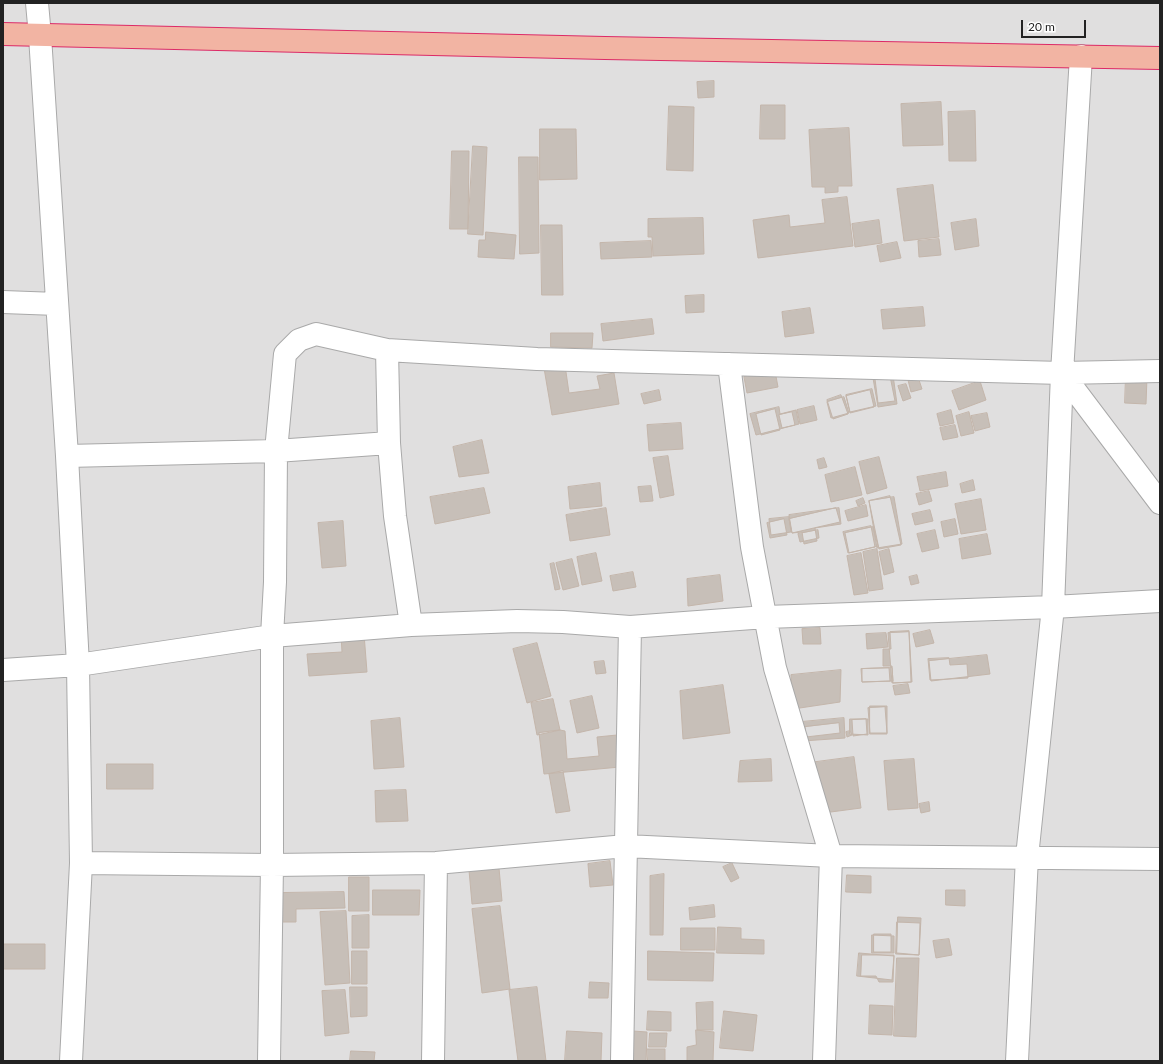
<!DOCTYPE html>
<html>
<head>
<meta charset="utf-8">
<style>
  body { margin:0 }
  #map { position:relative; width:1163px; height:1064px; overflow:hidden; background:#f2efe9; font-family:Lato,sans-serif }
  canvas { display:block }
  .frame { position:absolute; inset:0; border:4px solid #222; pointer-events:none }
  .scale { position:absolute; left:1021px; top:20px; width:65px; height:18px; box-sizing:border-box; border:2px solid #222; border-top:0; padding-left:5px; font-size:12px; line-height:14px; white-space:nowrap; color:#222; -webkit-text-stroke:3px #fff; paint-order:stroke }
</style>
</head>
<body>
<div id="map">
<canvas width="1163" height="1064"></canvas>
<div class="frame"></div>
<div class="scale">20 m</div>
</div>
<script>
const ctx = document.querySelector('canvas').getContext('2d');
ctx.lineJoin = 'round';
function paint(path, color) { ctx.fillStyle = color; ctx.fill(path, 'evenodd'); }
function strokePath(path, color, width, dash) { ctx.strokeStyle = color; ctx.lineWidth = width; ctx.lineCap = dash ? 'butt' : 'round'; ctx.setLineDash(dash || []); ctx.stroke(path); }
paint(new Path2D(`
  M3,3H1160V1061H3Z`), '#e0dfdf');
const building = new Path2D(`
  M714,81V97L698,98L697,82Z
  M941,102L943,145L903,146L901,104Z
  M761,105H785V139H760Z
  M669,106L694,107L693,171L667,170Z
  M975,111L976,161H949L948,112Z
  M849,128L852,186H838V192L825,193V187H812L809,130Z
  M540,129H576L577,179L540,180Z
  M473,146L487,147L483,235L468,234Z
  M452,151H469L468,229H450Z
  M519,157H538L539,253L520,254Z
  M933,185L939,237L904,241L897,189Z
  M847,197L853,246L758,258L753,220L789,215L790,227L825,223L822,200Z
  M703,218L704,254L653,256L652,237H648V219Z
  M976,219L979,246L955,250L951,223Z
  M879,220L882,243L855,247L852,224Z
  M541,225H562L563,295H542Z
  M486,232L516,235L514,259L478,257L479,240H485Z
  M939,239L941,255L919,257L918,241Z
  M651,241L652,257L601,259L600,243Z
  M897,242L901,258L880,262L877,246Z
  M704,295V312L686,313L685,296Z
  M923,307L925,326L883,329L881,310Z
  M810,308L814,333L785,337L782,312Z
  M652,319L654,334L603,341L601,324Z
  M551,333H593L592,348L551,347Z
  M565,365L569,393L600,389L597,376L614,373L619,404L552,415L544,368Z
  M775,371L778,387L747,393L744,377Z
  M893,375L897,404L878,407L873,378Z
  M1126,375L1147,377L1146,404L1125,403Z
  M890,376L895,401L878,403L875,379Z
  M918,377L922,389L911,392L908,380Z
  M980,381L986,400L959,410L952,391Z
  M906,384L911,398L903,401L898,386Z
  M872,389L876,406L850,412L846,395Z
  M659,390L661,400L644,404L641,394Z
  M870,390L874,407L850,413L846,396Z
  M841,395L848,414L833,419L827,400Z
  M844,397L849,413L831,418L827,402Z
  M814,406L817,420L800,424L797,410Z
  M779,407L780,414L796,410L799,424L756,435L750,414Z
  M775,409L780,430L761,435L756,414Z
  M951,410L954,423L940,426L937,414Z
  M792,412L795,425L782,428L779,415Z
  M969,412L974,433L961,436L956,416Z
  M987,413L990,427L975,431L971,416Z
  M681,423L683,449L649,451L647,425Z
  M955,425L958,437L943,440L940,428Z
  M482,440L489,473L459,477L453,447Z
  M668,456L674,495L660,498L653,458Z
  M879,457L887,488L867,494L859,462Z
  M824,458L827,467L819,469L817,460Z
  M855,467L862,495L831,502L825,475Z
  M946,472L948,486L920,491L917,477Z
  M973,480L975,490L962,493L960,484Z
  M600,483L602,506L570,509L568,487Z
  M651,486L653,501L640,502L638,487Z
  M484,488L490,513L435,524L430,497Z
  M929,491L932,501L919,505L916,494Z
  M890,496L901,545L879,549L869,501Z
  M894,497L902,544L877,548L869,501Z
  M863,498L865,503L858,506L856,501Z
  M981,499L986,530L961,534L955,504Z
  M866,505L868,516L848,521L845,511Z
  M606,508L610,535L570,541L566,515Z
  M836,508L840,522L792,533L789,519Z
  M839,508L841,524L815,528L817,541L804,544L802,532L792,533L789,515Z
  M930,510L933,521L915,525L912,514Z
  M789,517L791,532L771,535L769,519Z
  M784,519L787,535L770,538L767,523Z
  M955,519L958,534L944,537L941,522Z
  M343,521L346,566L322,568L318,523Z
  M871,526L875,547L848,553L843,532Z
  M873,527L878,546L849,553L845,533Z
  M818,530L819,538L800,542L798,534Z
  M935,530L939,548L922,552L917,534Z
  M987,534L991,554L962,559L959,539Z
  M877,549L883,589L869,591L863,552Z
  M889,549L894,572L884,575L879,552Z
  M596,553L602,581L582,585L577,557Z
  M861,553L868,593L854,595L847,556Z
  M572,559L579,586L563,590L556,563Z
  M554,563L560,589L555,590L550,564Z
  M633,572L636,587L613,591L610,576Z
  M720,575L723,601L688,606L687,579Z
  M917,575L919,583L911,585L909,577Z
  M820,628L821,644H803L802,629Z
  M930,630L934,643L916,647L913,634Z
  M909,631L911,682L893,683L892,666H883V649H891L890,632Z
  M909,632L912,682L892,683L888,633Z
  M886,633L888,647L867,649L866,634Z
  M364,634L367,672L309,676L307,654L342,652L341,635Z
  M537,643L551,696L527,703L513,649Z
  M987,655L990,674L931,681L929,661Z
  M949,658L950,665L967,664L968,678L930,680L928,659Z
  M604,661L606,673L596,674L594,662Z
  M889,668L890,681L862,682L861,669Z
  M892,668L893,681L862,682V669Z
  M841,670L840,702L793,709L791,675Z
  M908,684L910,693L895,695L893,686Z
  M723,685L730,733L683,739L680,691Z
  M592,696L599,728L577,733L570,701Z
  M553,699L560,730L537,735L531,703Z
  M870,706H887V734H870Z
  M885,707L887,733H870L868,708Z
  M400,718L404,767L374,769L371,721Z
  M844,718L845,738L803,741L801,722Z
  M850,719H868V735L850,734Z
  M866,719L867,734L853,736L852,720Z
  M839,723L840,733L806,737L805,727Z
  M560,730L565,731L567,759L599,756L597,737L617,735L620,767L544,774L539,733Z
  M850,731L852,735L847,737L846,732Z
  M854,757L861,808L808,815L801,764Z
  M771,759L772,781L738,782L740,761Z
  M914,759L918,808L888,810L884,761Z
  M107,764H153V789H107Z
  M563,771L570,811L556,813L549,774Z
  M406,790L408,821L376,822L375,791Z
  M929,802L930,811L921,813L919,804Z
  M610,861L613,885L590,887L588,864Z
  M732,863L739,878L731,882L723,867Z
  M499,868L502,901L472,904L469,870Z
  M664,874L663,935H650V876Z
  M847,875L871,876V893L846,892Z
  M349,877H369V911H349Z
  M373,890H420L419,915H373Z
  M946,890H965V906L946,905Z
  M344,892L345,908L296,909V922H279V893Z
  M714,905L715,917L690,920L689,908Z
  M500,906L510,989L482,993L472,909Z
  M346,911L350,983L325,985L320,912Z
  M369,915V948H352V916Z
  M898,917L921,918L919,955L897,953Z
  M897,922L920,923L919,955L896,954Z
  M718,927L741,928V939L764,940V954L717,953Z
  M681,928H715V950H681Z
  M874,934H891V952H874Z
  M872,935L894,936V953H872Z
  M949,939L952,955L936,958L933,941Z
  M3,944H45V969H3Z
  M352,951H367V984H352Z
  M648,951L714,953L713,981L648,980Z
  M859,953L894,956L892,980L857,976Z
  M862,955H894L893,982H879L876,976H861Z
  M897,958H919L916,1037L894,1036Z
  M590,982L609,983L608,998H589Z
  M350,987H367V1016L351,1017Z
  M537,987L546,1061H518L509,990Z
  M345,990L349,1033L325,1036L322,991Z
  M713,1002V1030H697L696,1003Z
  M870,1005L893,1006L892,1035L869,1034Z
  M648,1011L671,1012V1031L647,1030Z
  M724,1011L757,1015L753,1051L720,1048Z
  M696,1030L714,1032L713,1061H687V1047L696,1045Z
  M567,1031L602,1033L601,1061H565Z
  M633,1031L647,1032L646,1061H631Z
  M650,1033H667L666,1047H649Z
  M647,1049H665V1061H648Z
  M351,1051L375,1052L374,1061H350Z`);
paint(building, '#c7bfb8');
strokePath(building, '#c4b6ab', 1);
const minor = new Path2D(`
  M37,3L40,36L67,456L78,665L81,863L71,1061
  M3,302L57,304
  M387,350L389,443L395,516L411,625
  M729,364L752,547L775,668L831,856L824,1061
  M1062,373L1160,503
  M67,456L276,451L389,443
  M3,670L78,665L272,636L411,625L517,621L563,622L630,627L766,617L1053,607L1160,601
  M81,863L272,865L436,863L626,846L831,856L1160,859
  M269,1061L272,865V636L275,582L276,451L285,354L299,340L316,334L387,350L537,359L1062,373L1160,371
  M433,1061L436,863
  M622,1061L630,627
  M1017,1061L1027,857L1053,607L1062,373L1081,56`);
const trunk = new Path2D(`
  M3,34L605,48L1160,58`);
strokePath(minor, '#a9a9a9', 24);
strokePath(trunk, '#dc2a67', 24);
strokePath(minor, '#fff', 22);
strokePath(trunk, '#f2b4a3', 22);
</script>
</body>
</html>
